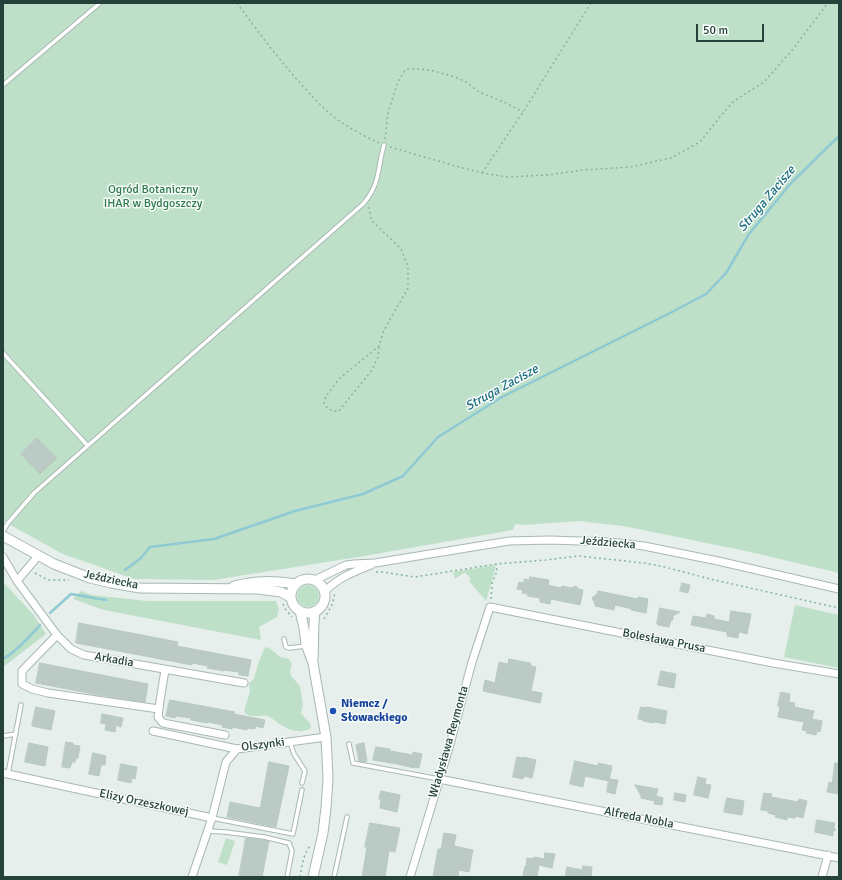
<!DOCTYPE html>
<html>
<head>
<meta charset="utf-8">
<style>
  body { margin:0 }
  #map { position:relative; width:842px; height:880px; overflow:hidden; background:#e6efeb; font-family:Signika,sans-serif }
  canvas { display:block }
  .frame { position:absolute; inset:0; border:4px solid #24423a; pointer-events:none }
  .scale { position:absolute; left:696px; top:24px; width:68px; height:18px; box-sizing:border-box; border:2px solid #24423a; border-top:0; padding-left:5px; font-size:12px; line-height:14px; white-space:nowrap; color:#24423a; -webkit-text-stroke:3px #f7fbf9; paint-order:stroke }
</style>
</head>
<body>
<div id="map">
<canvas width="842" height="880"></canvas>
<div class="frame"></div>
<div class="scale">50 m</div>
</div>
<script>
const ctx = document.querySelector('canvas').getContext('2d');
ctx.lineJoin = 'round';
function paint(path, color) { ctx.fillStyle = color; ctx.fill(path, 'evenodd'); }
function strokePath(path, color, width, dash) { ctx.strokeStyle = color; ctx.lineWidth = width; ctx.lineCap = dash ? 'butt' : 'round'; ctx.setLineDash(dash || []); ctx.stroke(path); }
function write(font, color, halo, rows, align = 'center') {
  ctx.font = font + ' Signika,sans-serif'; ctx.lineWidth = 3; ctx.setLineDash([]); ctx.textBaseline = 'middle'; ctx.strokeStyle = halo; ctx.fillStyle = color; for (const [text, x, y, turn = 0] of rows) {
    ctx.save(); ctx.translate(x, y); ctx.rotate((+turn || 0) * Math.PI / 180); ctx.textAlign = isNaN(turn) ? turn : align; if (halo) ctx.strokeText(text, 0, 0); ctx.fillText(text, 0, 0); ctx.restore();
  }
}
paint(new Path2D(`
  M3,3H839V573L746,551L623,526L579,521L523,525L515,524L513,530L364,556L214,580L134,579L63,554L3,521Z
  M495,565V570L486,601L469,581L471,579L465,572L455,579L453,572Z
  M3,582L33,614L46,634L3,667Z
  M297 596a11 11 0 1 1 22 0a11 11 0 1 1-22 0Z
  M81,591L92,595L147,601H276L279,609L277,617L259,627L261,640L104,610L73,599Z
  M795,605L839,615V668L784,657Z
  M266,647C273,649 276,655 281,657C284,658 286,658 289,659L292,664L290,671L291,676L300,686L303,705L301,713C304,718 308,720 311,725L310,729C301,733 291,731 283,726C277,723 273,718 267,716C259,715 248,719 244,711L250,691L249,686V683L254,679L258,664L264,649Z
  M226,838L235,841L227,865L218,862Z`), '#bfe0c8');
strokePath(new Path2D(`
  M125,570L141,558L150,547L214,539L295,511L363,494L403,476L438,437L502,397L672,312L706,294L726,273L749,234L792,182L839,136
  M50,613L71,594L106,600
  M3,659C16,652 30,636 40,625`), '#8ec9d4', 2.5);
const building = new Path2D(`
  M37,438L57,458L40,474L21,454Z
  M530,577L549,580L548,585L561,588L562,586L572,588L574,586L577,587L578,589L583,590L580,605L551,599L550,604L540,602V598L527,596L528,594L522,593L523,590L517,589L519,582L524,583V579L529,580Z
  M682,583L690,585L688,593L680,591Z
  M598,591L638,599V597L648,599L646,613L631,610L632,609L615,605L614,610L595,606V604L592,598L597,594Z
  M660,608L680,612L673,616V620H671L669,627L658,625V624H657Z
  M731,611L751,614L747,634L739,632L738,638L727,636V632L691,625L693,616L706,618L707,614L714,616V619L729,622Z
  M79,623L178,642L177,646L251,660L248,676L239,675V672L224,670V671L207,668L208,666L192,663V665L76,643Z
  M509,659L530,663L531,666L536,667L531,691L542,693L540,703L483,691L485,680L495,683L499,662L508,664Z
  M40,663L148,684L145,702L99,695L36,683Z
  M661,671L676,674L674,688L658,685Z
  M781,692L790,694L789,702L795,703L794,707L814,711L812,719L822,721L820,732L817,731L816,735L806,733L807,731L802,730L804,722L778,717L780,706H778Z
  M170,700L235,712L234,714L265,720L263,728L255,726V729L248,728L247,730L232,727V729L222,727L223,725L208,722L207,723L191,720V718L176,716L175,718L166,716Z
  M36,707L55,711L51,730L32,726Z
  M641,707L646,708L647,707L667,711L665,724L655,722L654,723L643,721V720L638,719Z
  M102,714L123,718L121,727L116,725L115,732L105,730L106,724L101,723Z
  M66,742L73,743V745L80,746L78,758H76L75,762H72L70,768L62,767Z
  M29,743L48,747L45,766L25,762Z
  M364,743L367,761L364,762L359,761L356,745Z
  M376,747L390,749V751L413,755V752L422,754L419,768L414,767V768L397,764L373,760Z
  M93,753L106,756L105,765H101L99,776L89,774Z
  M517,757L523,758V757L536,760L532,778L524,776L523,779L513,777Z
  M575,761L598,766V763L612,766L609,781L585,776L583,787L570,784Z
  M269,762L289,766L276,827L227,817L230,802L260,808Z
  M835,763H839V794L827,792L829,782L832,783Z
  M121,764L137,767L135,779L132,778L131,783L118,780Z
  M698,777L706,779L705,784L711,785L708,798L694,795Z
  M609,779L618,780L615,794L607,792Z
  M635,785L658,789L656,796L663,798L662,805L654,804L655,801L641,798V796Z
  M381,791L400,795L397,812L380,808L381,799H379Z
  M675,793L686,795L685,802L674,800Z
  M764,793L772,794L771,797L798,802L799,799L807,801L803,818L796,816L795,818L787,817V820L775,817L776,815L768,813V811L761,810Z
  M727,798L744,801L742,815L724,812Z
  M817,820L835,823L834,828L836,830L833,831V836L815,832Z
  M370,823L400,828L395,852L389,851L385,877H362L367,847H365Z
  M444,833L456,835L454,846L473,850L469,872L459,870L458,877H433L438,849H441Z
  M246,838L269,841L262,877H239Z
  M545,853L555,854L552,868L539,865L537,877H524V875H523L525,866H526L527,858L533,859L534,857L544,859Z
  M583,866L592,867L591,877H565L567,867L582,870Z`);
paint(building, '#bbcac4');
strokePath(building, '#b8c9c2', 1);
const service = new Path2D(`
  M3,85L100,3
  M3,353L87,445
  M3,531L8,523L34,493L363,204C381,183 377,169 384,145
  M284,639L286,647L289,648L306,646
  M3,736L16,734
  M290,742L294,754L305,771L302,783
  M349,744L353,763L439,779
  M8,774L21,705
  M212,818L293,834L302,790
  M208,831L225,832L264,837L289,843L292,851L287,877
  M334,877L347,817`);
const minor = new Path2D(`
  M3,557L17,581L57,635L71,649L84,655L244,683
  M315,580L346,565L354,564L375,563L509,541L550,540L610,542L644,546L718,561L839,589
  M17,581L38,556
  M324,592C338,578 353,572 371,565
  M57,635L22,671V684L32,689L48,693L159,709
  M165,670L160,701L158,717L163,723L225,735
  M153,731L237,749L326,737
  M3,773L212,818L226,762L237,749
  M439,779L839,858
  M192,877L212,818
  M410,877L449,748L472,662L490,607L773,663L839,674
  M822,877L828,855`);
const tertiary = new Path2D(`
  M3,536L54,564L90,578L111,583L140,588L258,589L281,592L290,597
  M291 596a17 17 0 1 1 34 0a17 17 0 1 1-34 0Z
  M234,586C257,580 273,581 295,584
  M300,611L304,628L306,644L313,663L326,737L327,757L328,779L326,808L323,833L313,877
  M313,659C314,643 313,627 315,611`);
strokePath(service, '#a8b8b2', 5.5);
strokePath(minor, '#a8b8b2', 9);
strokePath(tertiary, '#a8b8b2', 11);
strokePath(new Path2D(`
  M237,3C265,41 294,80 329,113C343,125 362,135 379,143
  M385,139L388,112L398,82L405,70L407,69H421L434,71L455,77L466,82L479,92L506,103L523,112
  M390,147L452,165L482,173L507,177L547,175L583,170L630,167L671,158L700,142L719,118L734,101L764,82L793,49L828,3
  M482,173L523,112L591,3
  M369,207L371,220L401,249L408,266V288L384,330L379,346L340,378L326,396L324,403L328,409L338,412L372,370L378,357L379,346
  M376,572H382L415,577L496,564L546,560L578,556L644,563L665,567L710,579L839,608
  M35,573L48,580H69
  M491,599L492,583L497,571L496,564
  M283,604L286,610L292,617
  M324,619L332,605L335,593
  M300,877C302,866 303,855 310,846`), '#86b3a5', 1.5, [2, 3]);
strokePath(service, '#fff', 3.5);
strokePath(minor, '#fff', 7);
strokePath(tertiary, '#fff', 9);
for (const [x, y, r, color] of [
  [333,711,4,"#1a4fb4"]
]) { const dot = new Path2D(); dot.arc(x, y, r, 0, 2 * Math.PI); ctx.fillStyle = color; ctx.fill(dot); strokePath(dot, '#f7fbf9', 1.5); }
write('12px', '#2d7a4b', '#f7fbf9', [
  ["Ogród Botaniczny",153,190],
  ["IHAR w Bydgoszczy",153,204]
]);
write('12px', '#24423a', '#f7fbf9', [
  ["Jeździecka",608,543,5],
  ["Jeździecka",111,580,12],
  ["Bolesława Prusa",664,641,11],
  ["Arkadia",114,660,10],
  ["Władysława Reymonta",449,742,-74],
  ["Olszynki",263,745,-7],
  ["Elizy Orzeszkowej",144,803,12],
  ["Alfreda Nobla",639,818,11]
]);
write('bold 12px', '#164399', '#f7fbf9', [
  ["Niemcz /",341,704],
  ["Słowackiego",341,718]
], 'left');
write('italic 13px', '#1c6f80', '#f7fbf9', [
  ["Struga Zacisze",767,199,-50],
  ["Struga Zacisze",502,388,-29]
]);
</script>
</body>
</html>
